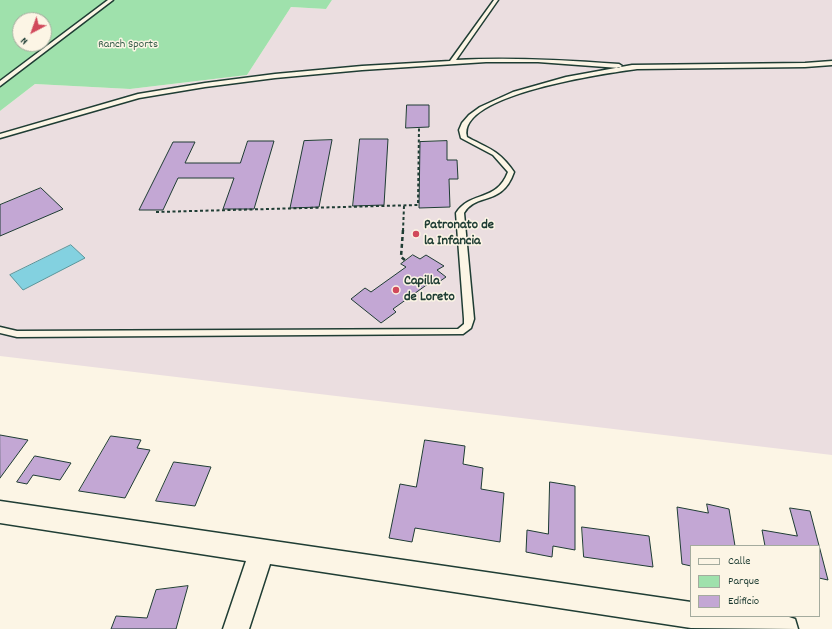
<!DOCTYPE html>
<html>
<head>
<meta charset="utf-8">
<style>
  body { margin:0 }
  #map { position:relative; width:832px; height:629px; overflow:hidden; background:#fcf5e5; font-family:Dekko,sans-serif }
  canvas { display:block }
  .legend { position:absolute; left:690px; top:545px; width:130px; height:72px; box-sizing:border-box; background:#fcf5e5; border:1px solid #a4ab9e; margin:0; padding:5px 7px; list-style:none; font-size:12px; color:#1f3d34 }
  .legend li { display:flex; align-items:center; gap:8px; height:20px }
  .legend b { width:20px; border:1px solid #a4ab9e }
  .north { position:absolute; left:12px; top:12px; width:40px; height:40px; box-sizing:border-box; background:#fcf5e5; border:1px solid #a4ab9e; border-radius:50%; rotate:221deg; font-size:11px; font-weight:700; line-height:16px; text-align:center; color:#1f3d34 }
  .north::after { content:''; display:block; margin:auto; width:14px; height:18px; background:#d1495b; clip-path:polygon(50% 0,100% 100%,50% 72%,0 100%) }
</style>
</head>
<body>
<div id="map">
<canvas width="832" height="629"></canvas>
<ul class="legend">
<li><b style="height:5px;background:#fcf5e5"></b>Calle</li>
<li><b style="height:11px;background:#9fe1ac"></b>Parque</li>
<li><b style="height:11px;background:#c3a7d4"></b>Edificio</li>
</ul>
<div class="north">N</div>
</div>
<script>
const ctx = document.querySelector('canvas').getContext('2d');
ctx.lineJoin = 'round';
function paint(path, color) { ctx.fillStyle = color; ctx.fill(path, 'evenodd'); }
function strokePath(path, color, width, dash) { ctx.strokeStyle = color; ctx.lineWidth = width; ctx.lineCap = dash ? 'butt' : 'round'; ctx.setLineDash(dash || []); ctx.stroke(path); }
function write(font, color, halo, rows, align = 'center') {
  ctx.font = font + ' Dekko,sans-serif'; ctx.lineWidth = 3; ctx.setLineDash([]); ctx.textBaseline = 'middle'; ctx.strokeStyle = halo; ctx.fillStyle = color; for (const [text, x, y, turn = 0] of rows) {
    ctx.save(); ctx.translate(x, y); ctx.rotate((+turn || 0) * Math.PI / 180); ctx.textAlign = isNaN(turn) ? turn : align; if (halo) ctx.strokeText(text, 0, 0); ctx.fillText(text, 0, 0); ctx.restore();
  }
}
paint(new Path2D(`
  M332,0H832V455L0,356V111L35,84L130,89L247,75L291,7L326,9Z`), '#ebdee0');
paint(new Path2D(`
  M0,0H332L326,9L291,7L247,75L130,89L35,84L0,111ZM20,20H44V44H20Z`), '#9fe1ac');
const water = new Path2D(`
  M71,245L85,258L23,290L10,275Z`);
paint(water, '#83d1e0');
strokePath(water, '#5b969b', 1);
const building = new Path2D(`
  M407,105H429V127L406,128Z
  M360,139H388L384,205L353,206Z
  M332,140L319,207L290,208L304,141Z
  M248,141H274L254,209H223L234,178H178L163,210H139L173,142H195L185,163H240Z
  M447,141V160H457L458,179H449L450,207L419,208L420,142Z
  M41,188L63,209L0,236V205Z
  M413,255L420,259L426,255L444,266L437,270L446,277L436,284L432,281L393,309L396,312L381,323L351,299L365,288L371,292L406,267L401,264Z
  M0,435L28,440L0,478Z
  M111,436L141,440L137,448L150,450L125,498L79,491Z
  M425,440L465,446L463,464L483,468L481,489L504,493L500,542L415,528L412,542L389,538L400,484L416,487Z
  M35,456L71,463L60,480L33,475L27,484L17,482Z
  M174,462L211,467L195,506L156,501Z
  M550,482L575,486V550L553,546L552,557L526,552L527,530L548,534Z
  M707,504L729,509L735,546H691V566L682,564L677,507L708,513Z
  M790,508L810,511L828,580L819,578V546H765L762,530L797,536Z
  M582,527L649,536L653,567L584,557Z
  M188,586L176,629H111L116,616L147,618L156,590Z`);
paint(building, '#c3a7d4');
strokePath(building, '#1f3d34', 1);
const lane = new Path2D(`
  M108,0H113L0,86V81Z
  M494,0H498L456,60C511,57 564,60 619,64L622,66L619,68L538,62H486L362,70L275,78L205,87L139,98L0,138V134L138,94L205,83L275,74L362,66L450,61Z
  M832,61V65L805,67L637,69C608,73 456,94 467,137C489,149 499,150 514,172C502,207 476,192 464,213L474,319L471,328L463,334L17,337L0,333V327L17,331L458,329L464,324V319L456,213C471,190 496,203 508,172L493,155L461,138L459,130L462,123L469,115L480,107L513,92L566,77L632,65L805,63Z`);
const street = new Path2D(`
  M0,501L691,602V616H786L795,619L798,629L691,628L270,564L249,629H223L246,561L0,523Z`);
strokePath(lane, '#1f3d34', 3);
strokePath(street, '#1f3d34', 3);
strokePath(new Path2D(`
  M156,212L418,205L419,128
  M403,231L404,206`), '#1f3d34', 2, [3, 2.5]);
strokePath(new Path2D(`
  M403,230L401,257L406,261`), '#1f3d34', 2.5, [4, 3]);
paint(lane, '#fcf5e5');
paint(street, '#fcf5e5');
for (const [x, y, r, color] of [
  [416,234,4,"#d1495b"],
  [396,290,4,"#d1495b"]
]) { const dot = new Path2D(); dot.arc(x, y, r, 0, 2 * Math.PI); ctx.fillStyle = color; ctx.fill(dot); strokePath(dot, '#fcf5e5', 1.5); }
write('12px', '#395e4c', '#fcf5e5', [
  ["Ranch Sports",128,45]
]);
write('bold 14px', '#1f3d34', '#fcf5e5', [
  ["Patronato de",424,226],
  ["la Infancia",424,242],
  ["Capilla",404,282],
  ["de Loreto",404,298]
], 'left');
</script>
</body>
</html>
